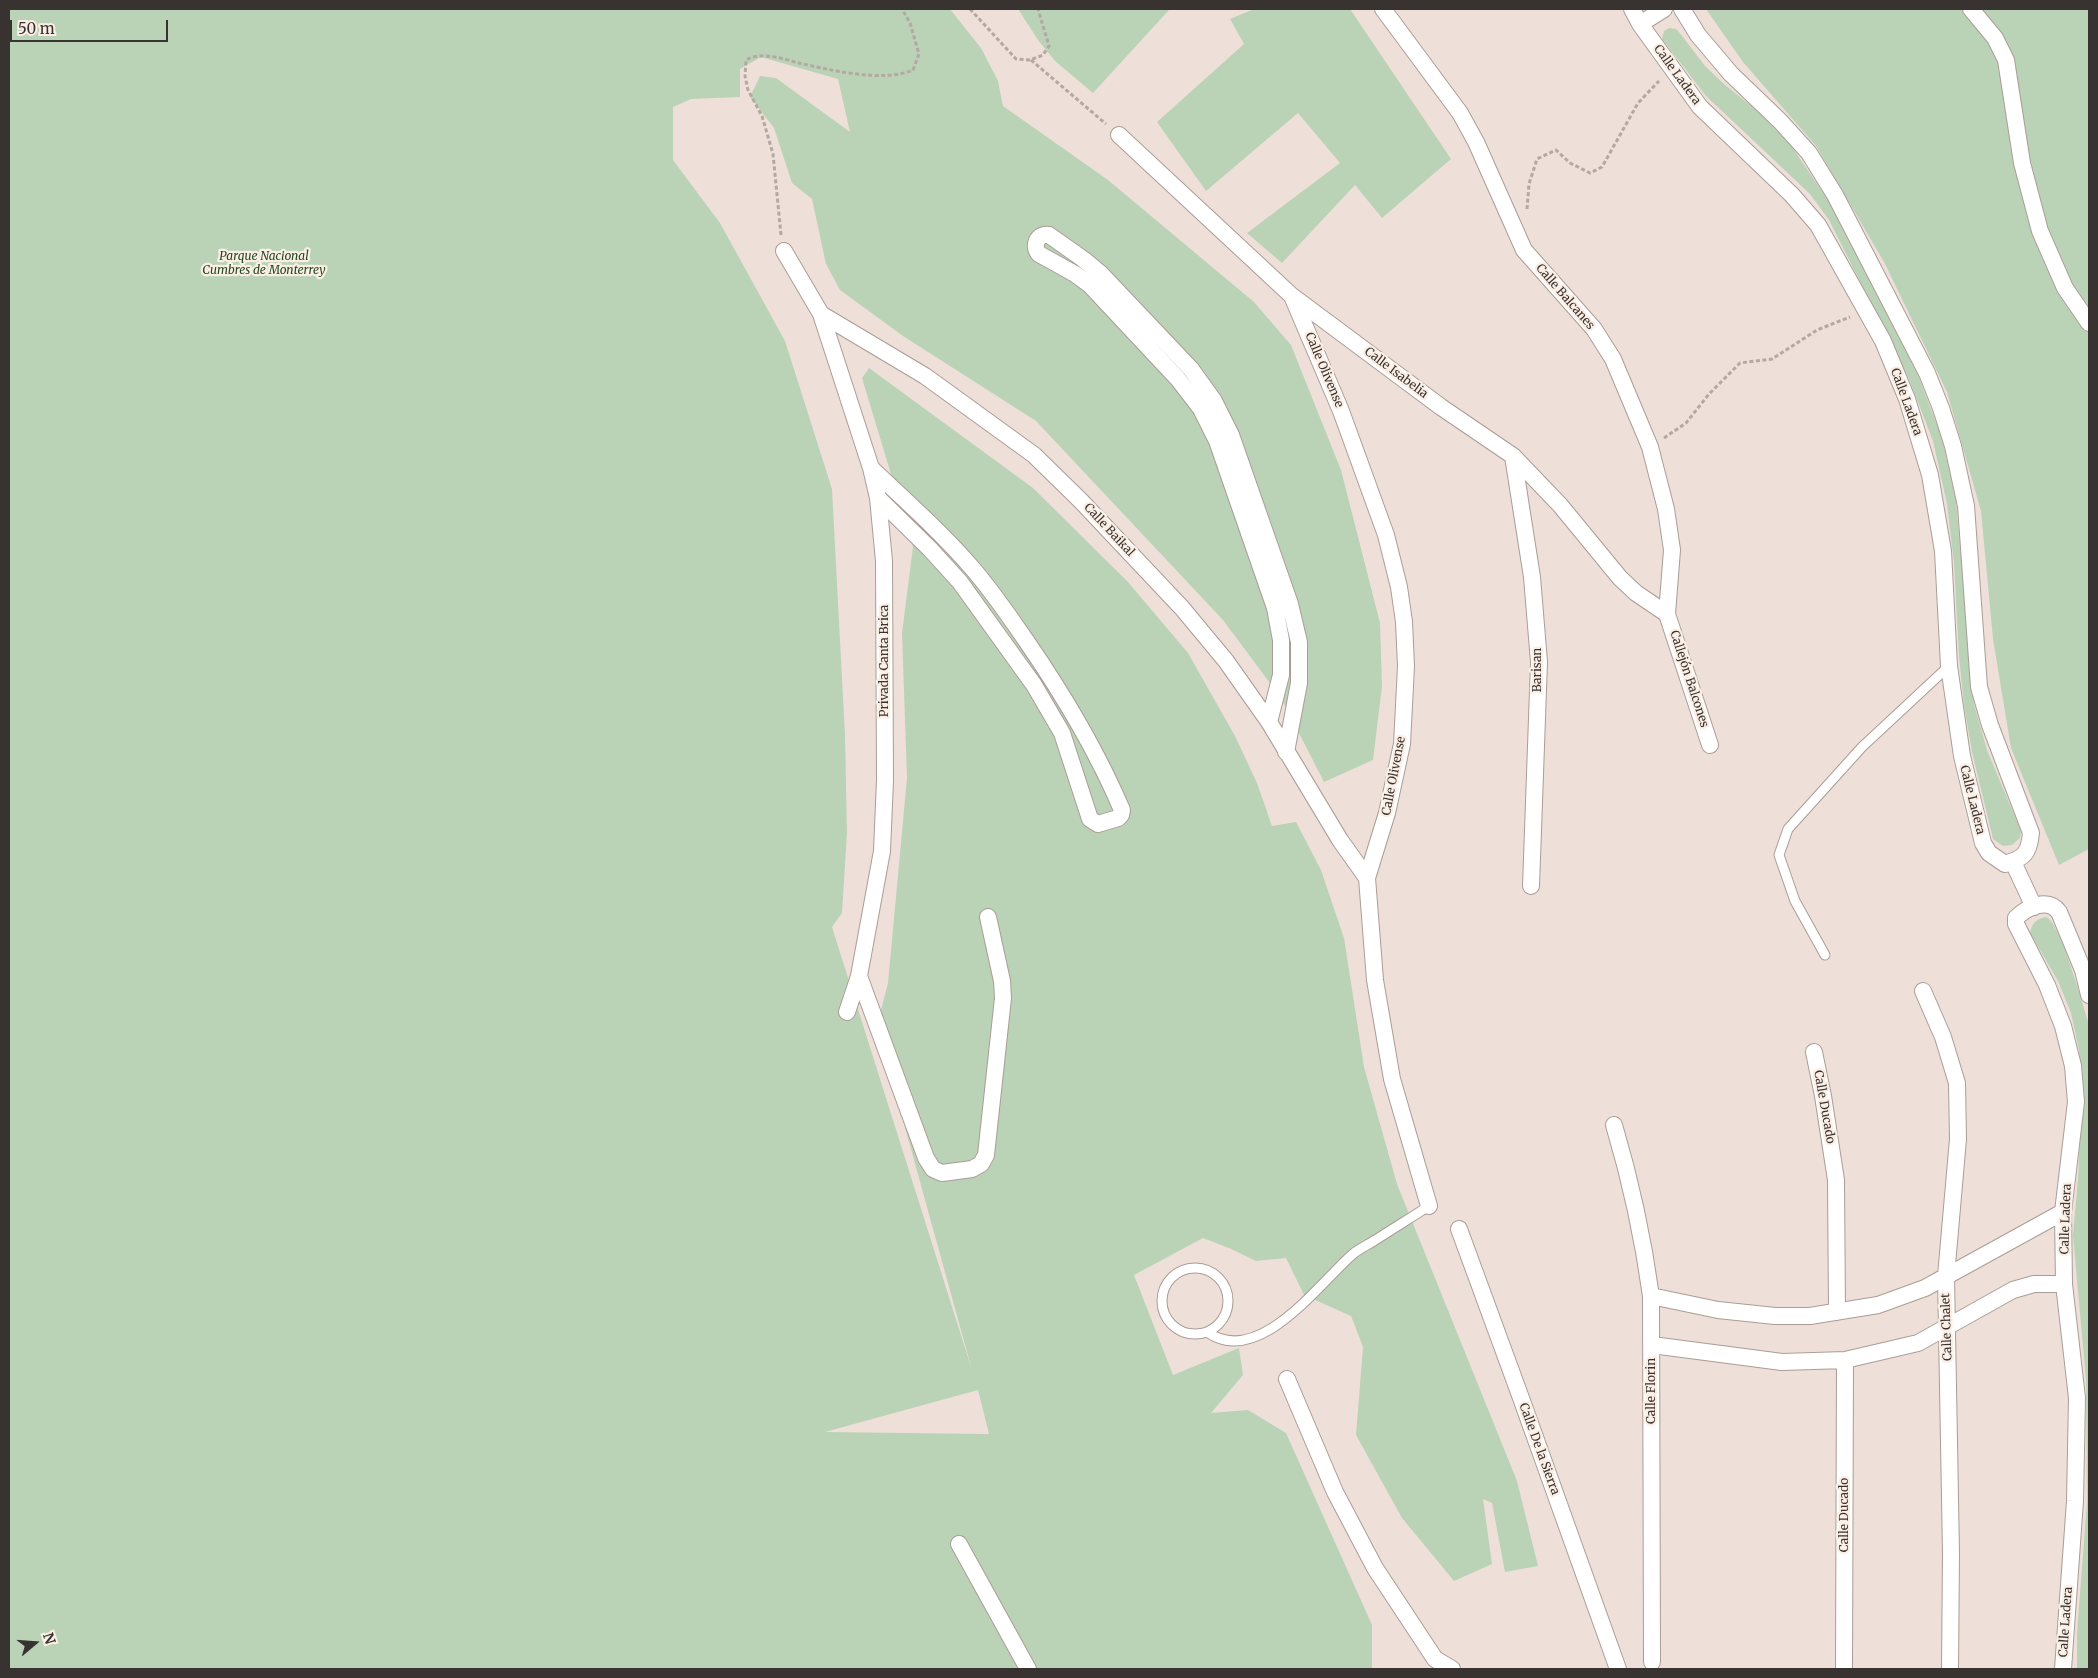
<!DOCTYPE html>
<html>
<head>
<meta charset="utf-8">
<style>
  body { margin:0 }
  #map { position:relative; width:2098px; height:1678px; overflow:hidden; background:#eee0d8; font-family:Merriweather,serif }
  canvas { display:block }
  .frame { position:absolute; inset:0; border:10px solid #383330; pointer-events:none }
  .north { position:absolute; left:10px; top:1618px; width:50px; height:50px; -webkit-text-stroke:4px #fbeee5; paint-order:stroke; rotate:72deg; font-size:14px; font-weight:700; line-height:20px; text-align:center; color:#383330 }
  .north::after { content:''; display:block; margin:auto; width:18px; height:22px; background:#383330; clip-path:polygon(50% 0,100% 100%,50% 72%,0 100%) }
  .scale { position:absolute; left:10px; top:20px; width:158px; height:22px; box-sizing:border-box; border:2px solid #383330; border-top:0; padding-left:6px; font-size:15px; line-height:18px; white-space:nowrap; color:#383330; -webkit-text-stroke:4px #fbeee5; paint-order:stroke }
</style>
</head>
<body>
<div id="map">
<canvas width="2098" height="1678"></canvas>
<div class="frame"></div>
<div class="north">N</div>
<div class="scale">50 m</div>
</div>
<script>
const ctx = document.querySelector('canvas').getContext('2d');
ctx.lineJoin = 'round';
function paint(path, color) { ctx.fillStyle = color; ctx.fill(path, 'evenodd'); }
function strokePath(path, color, width, dash) { ctx.strokeStyle = color; ctx.lineWidth = width; ctx.lineCap = dash ? 'butt' : 'round'; ctx.setLineDash(dash || []); ctx.stroke(path); }
function write(font, color, halo, rows, align = 'center') {
  ctx.font = font + ' Merriweather,serif'; ctx.lineWidth = 4.5; ctx.setLineDash([]); ctx.textBaseline = 'middle'; ctx.strokeStyle = halo; ctx.fillStyle = color; for (const [text, x, y, turn = 0] of rows) {
    ctx.save(); ctx.translate(x, y); ctx.rotate((+turn || 0) * Math.PI / 180); ctx.textAlign = isNaN(turn) ? turn : align; if (halo) ctx.strokeText(text, 0, 0); ctx.fillText(text, 0, 0); ctx.restore();
  }
}
paint(new Path2D(`
  M9,9H950L981,48L998,81L1003,106L1108,180L1254,302L1291,345L1341,470L1380,623L1382,686L1373,760L1324,782L1281,698L1223,620L1036,421L903,336L840,290L826,264L812,199L792,183L774,128L750,97L760,76L776,78L850,132L838,79L761,57L740,69V97L691,99L673,107V160L720,223L785,341L832,489L845,735L847,833L842,913L832,927L972,1370L877,1026L888,983L907,778L902,633L913,547L862,378L869,368L1033,488L1128,582L1188,653L1235,736L1257,783L1272,826L1296,822L1321,870L1344,938L1364,1067L1397,1184L1517,1481L1538,1566L1505,1572L1492,1503L1483,1499L1492,1564L1454,1581L1402,1518L1356,1435L1363,1347L1351,1316L1304,1295L1286,1258L1256,1261L1229,1248L1203,1238L1134,1275L1173,1375L1239,1348L1243,1375L1211,1413L1248,1410L1286,1433L1372,1625V1669H9ZM978,1390L989,1434L825,1432Z
  M1018,9H1168L1169,10L1093,93L1055,61L1038,40Z
  M1254,9H1350L1451,159L1382,218L1355,185L1282,263L1247,233L1340,163L1298,113L1206,191L1157,122L1244,44L1230,19Z
  M1706,9H2089V849L2059,865L2011,748L1993,639L1981,511L1947,392L1884,262L1816,146L1743,62Z
  M1669,28L1676,29L1679,32L1705,66L1725,85L1759,112L1792,147L1830,203L1918,375L1942,438L1956,501L1974,704L1987,750L2021,831L2020,838L2012,845L2003,846L1993,839L1972,752L1964,705L1959,657L1954,563L1947,504L1933,441L1909,379L1829,220L1810,194L1706,96L1662,39L1664,31Z
  M2046,917C2060,921 2083,1006 2089,1024V1669H2077V1633L2087,1502L2086,1380L2073,1235L2078,1179L2082,1083L2079,1050L2071,1013L2058,981L2030,933C2032,923 2036,919 2046,917Z`), '#bad3b7');
const lane = new Path2D(`
  M1825,955L1795,901L1779,855L1788,829L1862,747L1949,666
  M1162 1301a33 33 0 1 1 66 0a33 33 0 1 1-66 0Z
  M1207,1332C1259,1369 1320,1282 1354,1253C1361,1248 1369,1244 1377,1239C1394,1228 1412,1217 1429,1206`);
const street = new Path2D(`
  M1383,9L1460,113L1476,142L1524,250L1594,329L1613,359L1650,447L1666,509L1672,550L1667,614L1710,745
  M1632,9L1640,24L1700,107L1792,195L1818,225L1883,341L1907,399L1930,475L1943,551L1949,666L1962,756L1983,843L1989,853L2005,864C2024,858 2029,854 2031,833L1990,725L1979,687L1966,506L1953,446L1941,408L1927,373L1835,195L1809,153L1780,121L1731,74L1698,35L1682,9
  M1971,9L1995,38L2006,60L2022,163L2040,231L2065,288L2089,323
  M1640,24L1664,9
  M1119,135L1292,296L1441,407L1513,456L1560,505L1620,578L1636,593L1667,614
  M784,251L821,314L925,376L1034,455L1081,501L1182,608L1226,661L1269,722L1340,840L1367,878
  M1292,296L1341,411L1386,535L1399,587L1404,622L1406,666L1402,744L1387,813L1367,878L1375,980L1392,1079L1429,1206
  M821,314L871,468L878,498L884,561L885,780L882,851L859,976L847,1012
  M1513,456L1532,577L1539,662L1531,886
  M871,468C906,501 942,533 973,569C992,591 1009,616 1025,639C1063,694 1096,749 1122,810L1121,815L1118,818L1098,824L1090,819L1062,733L1034,685L960,582L930,549L878,498
  M1269,722L1281,675V640L1275,608L1217,441L1201,409L1178,379L1090,285L1075,274L1039,254C1032,246 1037,233 1049,235L1083,259L1101,274L1191,369L1214,401L1231,435L1290,604L1299,642V683L1286,752
  M2013,862L2034,907
  M859,976L926,1158L933,1169L942,1173L972,1169L981,1164L986,1155L1003,998L1002,981L988,917
  M1923,991L1943,1037L1957,1083L1958,1139L1946,1276L1951,1553L1950,1669
  M1814,1052L1823,1096L1836,1180L1837,1312
  M1614,1125C1631,1182 1643,1238 1651,1296L1652,1662
  M1459,1229L1521,1398L1618,1669
  M1651,1296L1718,1310L1775,1316H1810L1878,1305L1925,1288L2063,1212
  M1652,1345L1782,1362L1845,1360L1918,1343L2013,1290L2034,1284H2064
  M1287,1379L1335,1492L1375,1568L1435,1659L1452,1669
  M959,1544L1028,1669
  M1844,1669L1845,1360
  M2063,1669L2075,1501L2077,1398L2064,1284L2063,1212L2076,1102L2073,1066L2063,1026L2047,985L2016,924V918C2027,907 2048,897 2059,912L2083,970L2089,995`);
strokePath(lane, '#aa9d96', 11);
strokePath(street, '#aa9d96', 18);
strokePath(new Path2D(`
  M970,9L1016,59L1030,60L1043,55L1049,46L1038,9
  M1031,60L1106,124
  M1527,209L1529,184L1537,159L1556,150L1570,163L1590,173L1602,167L1638,103L1659,81
  M781,235L773,154L762,116L748,90L745,76L746,60C762,51 783,59 799,63C830,70 883,83 913,70L919,54L910,23L902,9
  M1664,438L1686,423L1709,394L1740,363L1772,359L1817,330L1850,317`), '#b3a8a2', 3, [4, 2.5]);
strokePath(lane, '#fff', 9);
strokePath(street, '#fff', 16);
write('12px', '#383330', '#fbeee5', [
  ["Calle Ladera",1677,75,54],
  ["Calle Balcanes",1565,297,49],
  ["Calle Olivense",1324,370,67],
  ["Calle Isabelia",1396,373,37],
  ["Calle Ladera",1906,402,70],
  ["Calle Baikal",1109,530,47],
  ["Privada Canta Brica",885,661,-90],
  ["Barisan",1538,670,-90],
  ["Callejón Balcones",1689,679,72],
  ["Calle Olivense",1394,776,-79],
  ["Calle Ladera",1972,800,76],
  ["Calle Ducado",1824,1107,80],
  ["Calle Ladera",2066,1219,-88],
  ["Calle Chalet",1947,1327,-92],
  ["Calle Florin",1652,1391,-90],
  ["Calle De la Sierra",1539,1449,70],
  ["Calle Ducado",1845,1515,-90],
  ["Calle Ladera",2066,1622,-86]
]);
write('italic 12px', '#20481e', '#fbeee5', [
  ["Parque Nacional",264,257],
  ["Cumbres de Monterrey",264,271]
]);
</script>
</body>
</html>
